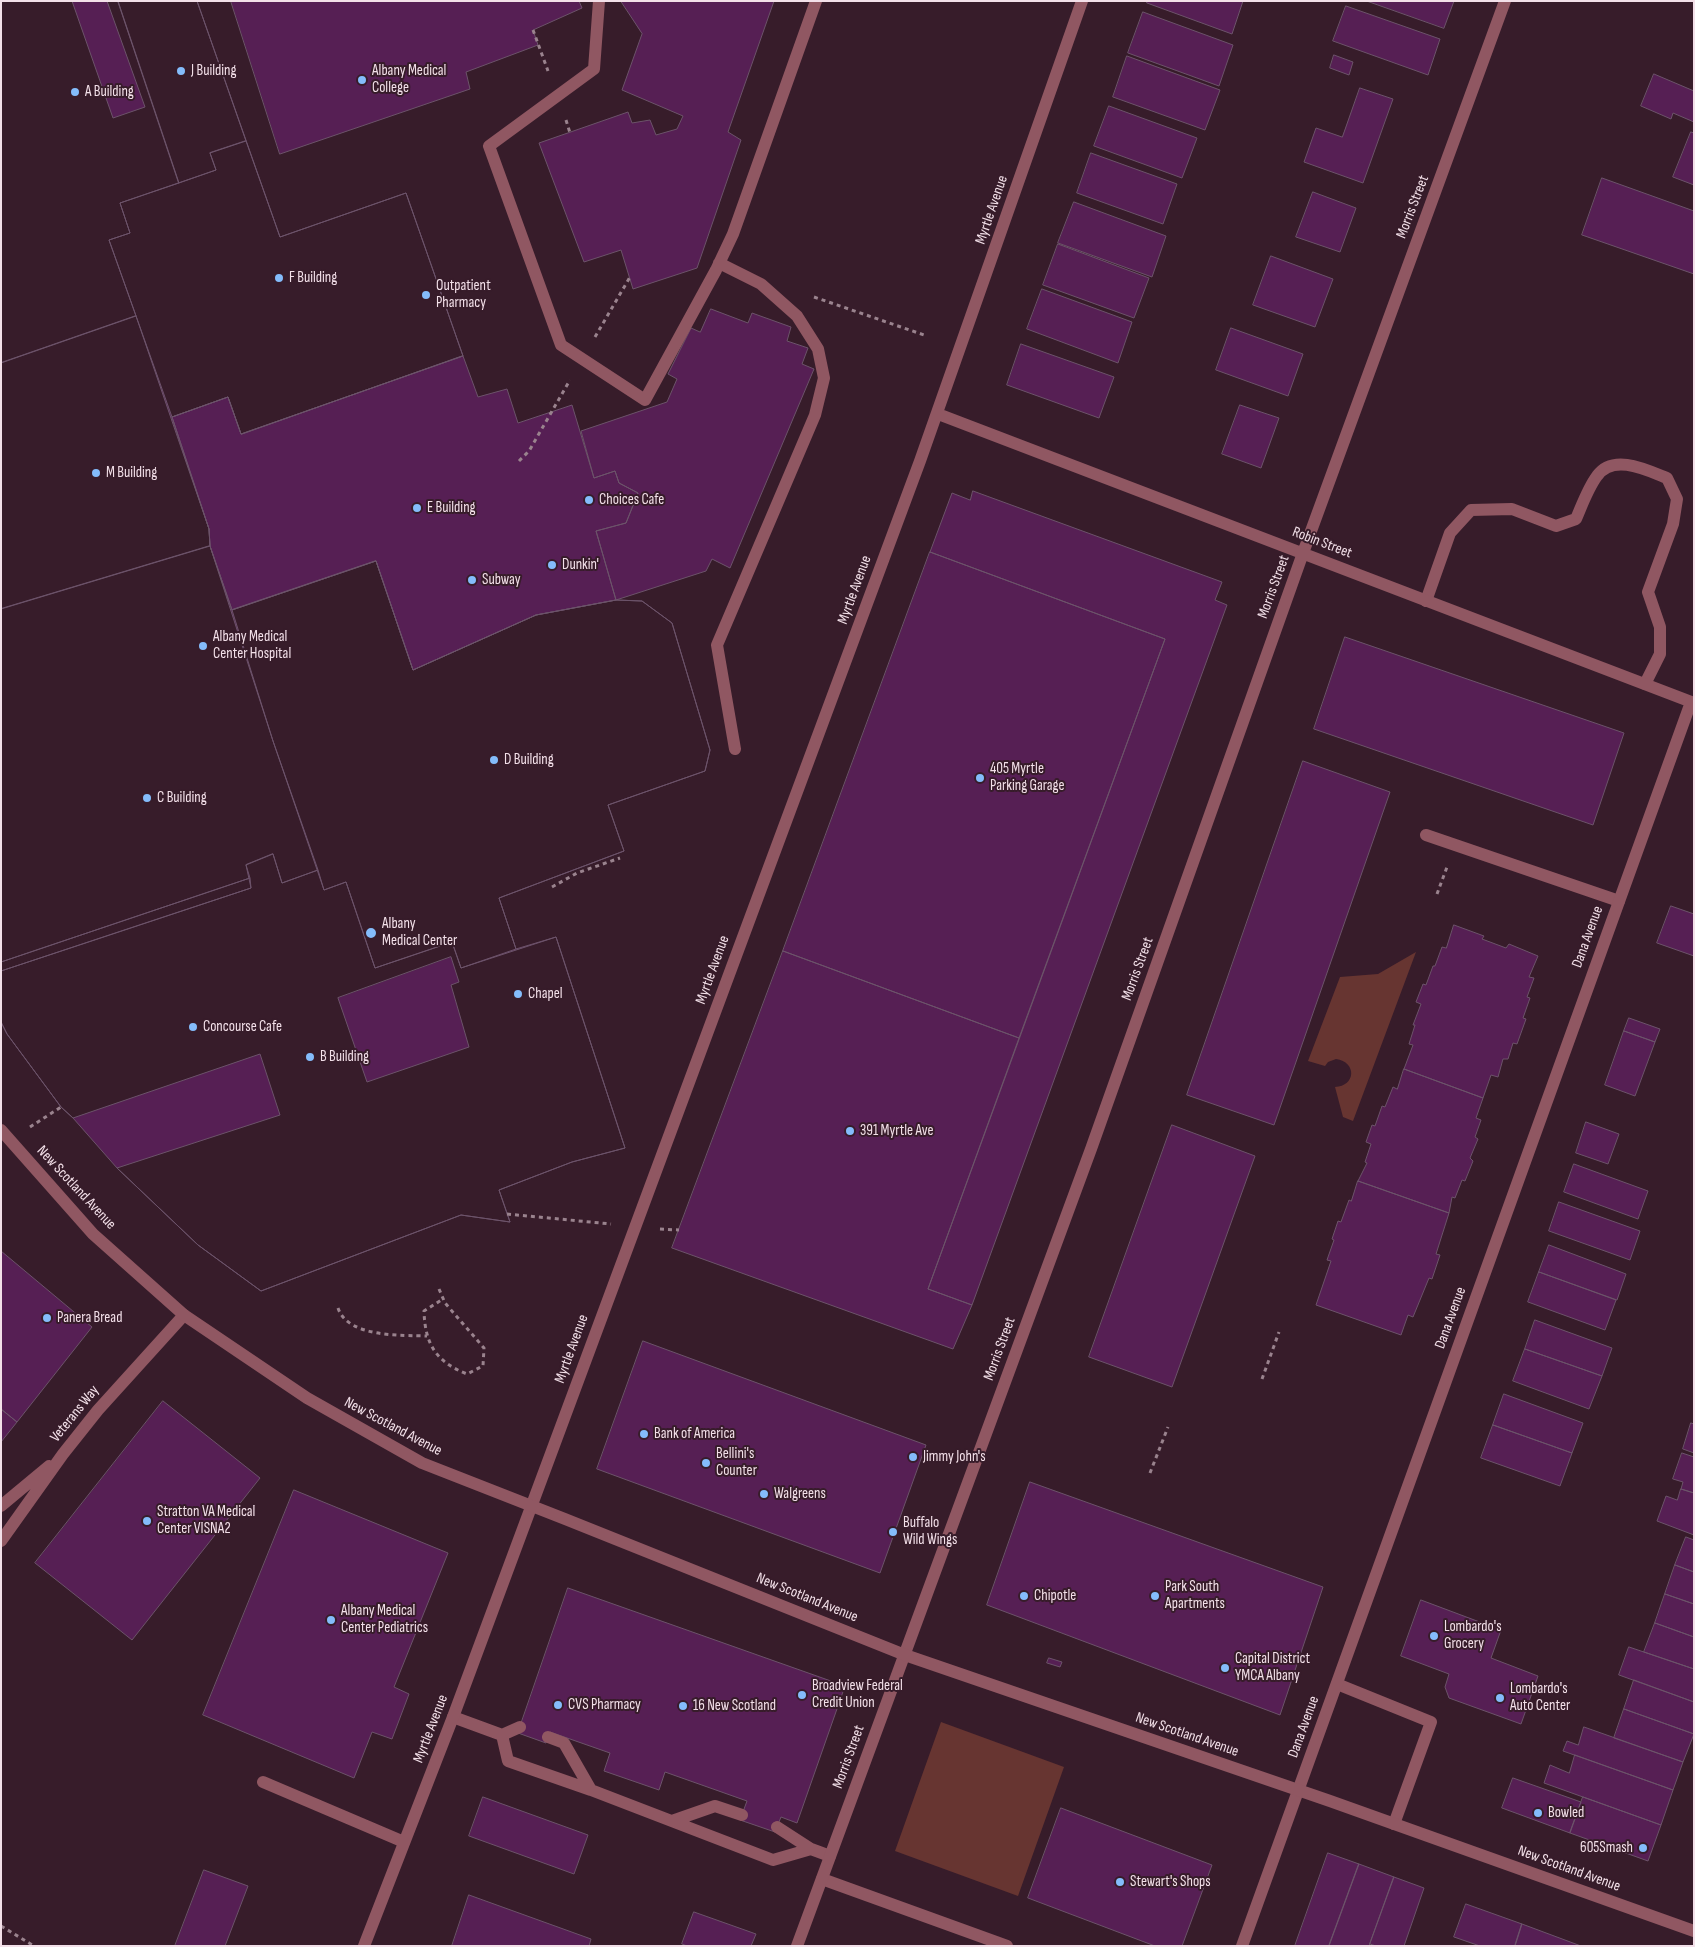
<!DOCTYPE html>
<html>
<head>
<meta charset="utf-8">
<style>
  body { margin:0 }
  #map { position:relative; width:1695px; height:1947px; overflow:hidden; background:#371c2a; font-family:"Sofia Sans Condensed",sans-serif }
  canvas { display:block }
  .frame { position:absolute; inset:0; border:2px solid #f3e0e9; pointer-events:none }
</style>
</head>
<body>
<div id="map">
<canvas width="1695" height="1947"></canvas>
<div class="frame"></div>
</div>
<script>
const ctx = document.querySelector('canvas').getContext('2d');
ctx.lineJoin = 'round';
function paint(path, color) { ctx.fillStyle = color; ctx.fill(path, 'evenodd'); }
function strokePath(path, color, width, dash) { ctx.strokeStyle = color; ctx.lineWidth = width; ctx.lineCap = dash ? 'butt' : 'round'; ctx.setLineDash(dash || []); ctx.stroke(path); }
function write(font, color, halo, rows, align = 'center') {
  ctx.font = font + ' "Sofia Sans Condensed",sans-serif'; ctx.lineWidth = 4; ctx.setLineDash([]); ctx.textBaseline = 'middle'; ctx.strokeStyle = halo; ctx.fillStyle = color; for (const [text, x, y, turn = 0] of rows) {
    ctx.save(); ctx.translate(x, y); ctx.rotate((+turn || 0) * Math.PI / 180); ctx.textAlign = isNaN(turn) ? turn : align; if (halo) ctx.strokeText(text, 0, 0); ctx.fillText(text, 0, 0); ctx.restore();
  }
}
paint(new Path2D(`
  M1416,952L1353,1121L1343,1117L1335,1087C1356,1086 1357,1062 1336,1059L1328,1062L1325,1066L1308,1061L1340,977L1378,974Z
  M941,1722L1064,1767L1018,1896L895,1851Z`), '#673531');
const building = new Path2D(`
  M1,1H72L113,118L145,107L107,1H197L280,237L406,193L463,356L241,434L228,397L172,417L209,529L210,546L232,610L376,561L413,670L536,615L616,600L642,601L672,623L710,750L705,771L608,805L624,851L499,898L516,949L556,937L625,1148L572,1162L499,1190L510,1222L461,1215L261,1291L198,1245L117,1168L280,1115L260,1054L73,1118L61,1107L7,1034L1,1022V971L251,888L250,878L1,962ZM451,957L459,982L451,985L469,1047L367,1082L338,998Z
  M1,1H118L179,183L120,203L130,233L109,240L136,316L1,363Z
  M118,1H197L246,141L210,153L216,170L179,183Z
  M231,1H579L582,8L533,30L538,45L466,72L470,89L280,154Z
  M621,1H774L728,132L741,140L697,268L633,289L621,250L584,262L539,143L628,112L632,123L650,120L656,135L677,129L683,116L622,90L642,34Z
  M1147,1H1243L1232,34L1147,3Z
  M1367,1H1454L1444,28Z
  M1346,6L1440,39L1428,75L1333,41Z
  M1143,12L1233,45L1219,86L1128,53Z
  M1334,55L1353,62L1349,75L1330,68Z
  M1127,56L1220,90L1205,130L1113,97Z
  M1654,74L1694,91V122L1673,113L1671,119L1641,106Z
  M1360,88L1393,99L1363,183L1304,162L1316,128L1342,137Z
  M1109,106L1197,138L1182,178L1094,146Z
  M1691,132L1694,133V185L1673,177Z
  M246,141L280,237L406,193L463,356L241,434L228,397L172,417L109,240L130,233L120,203L216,170L210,153Z
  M1091,153L1177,184L1163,224L1077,193Z
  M1602,178L1694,211V274L1582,235Z
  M1313,192L1356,208L1340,252L1296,237Z
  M1074,202L1166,236L1152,277L1058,243Z
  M1058,244L1149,278L1134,318L1043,285Z
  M1271,256L1333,279L1315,327L1253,305Z
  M1042,289L1132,322L1118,363L1027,329Z
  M711,309L748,323L752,313L791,327L787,341L808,348L802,364L814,369L730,568L712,559L706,571L616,600L596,531L626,523L638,493L619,483L615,471L594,478L581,431L667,402L677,379L668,374L691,328L700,332Z
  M136,316L209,529L210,546L1,609V363Z
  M1231,328L1303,354L1288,396L1216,370Z
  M1021,344L1114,377L1099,418L1007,385Z
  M463,356L478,397L507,389L518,423L572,405L594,478L615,471L619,483L638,493L626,523L596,531L616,600L536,615L413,670L376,561L232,610L210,546L209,529L172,417L228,397L241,434Z
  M1240,405L1279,418L1261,468L1222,454Z
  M973,491L1222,582L1215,600L1227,605L972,1305L928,1289L1165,639L930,552L952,493L970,500Z
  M210,546L273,741L318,870L282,883L273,854L246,865L250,878L1,962V609Z
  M930,552L1165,639L1019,1038L783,951Z
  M376,561L413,670L536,615L616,600L642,601L672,623L710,750L705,771L608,805L624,851L499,898L516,949L461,968L452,942L375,968L346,882L324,890L273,741L232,610Z
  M1345,637L1624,733L1593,825L1314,729Z
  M1303,761L1390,792L1274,1125L1187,1095Z
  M273,854L282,883L318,870L324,890L346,882L375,968L452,942L461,968L556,937L625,1148L572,1162L499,1190L510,1222L461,1215L261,1291L198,1245L117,1168L73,1118L61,1107L7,1034L1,1022V971L251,888L246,865Z
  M1671,906L1694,914V956L1657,943Z
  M1454,925L1484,936L1482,939L1506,948L1509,944L1538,956L1529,977L1534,978L1527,997L1530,998L1523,1018L1526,1019L1517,1044L1513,1043L1508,1059H1503L1498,1077L1491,1075L1483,1098L1404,1069L1413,1045L1409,1044L1415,1025H1413L1421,1004L1416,1002L1423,984L1426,985L1433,966H1435L1442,947L1446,948Z
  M783,951L1019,1038L928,1289L972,1305L953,1349L672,1248Z
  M1629,1018L1660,1029L1655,1042L1624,1031Z
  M1624,1031L1655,1042L1635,1096L1605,1085Z
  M1404,1069L1483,1098L1476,1118L1481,1120L1475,1137L1478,1139L1470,1158L1473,1161L1465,1181L1462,1180L1455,1198L1452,1197L1449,1213L1358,1181L1367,1163L1365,1162L1371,1144L1366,1142L1372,1125L1375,1126L1382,1106L1385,1107L1393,1087L1397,1089Z
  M1586,1122L1619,1134L1608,1164L1576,1153Z
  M1172,1125L1255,1156L1172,1387L1089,1357Z
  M1574,1164L1648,1191L1638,1219L1564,1192Z
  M1358,1181L1449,1213L1436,1254L1440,1255L1432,1279L1429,1278L1413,1317L1408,1315L1401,1335L1316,1305L1331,1261L1327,1260L1334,1240L1332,1239L1338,1221L1341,1222L1349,1200L1351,1201Z
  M1559,1202L1640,1231L1630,1260L1549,1231Z
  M1549,1245L1626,1274L1617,1300L1539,1272Z
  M1,1251L92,1327L17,1422L1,1409Z
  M1539,1272L1616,1300L1605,1330L1528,1302Z
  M1535,1320L1612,1348L1602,1376L1525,1349Z
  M643,1341L926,1445L880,1573L597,1469Z
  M1525,1349L1602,1376L1589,1409L1513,1381Z
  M1504,1394L1583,1423L1572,1453L1493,1425Z
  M163,1401L260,1478L132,1640L35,1563Z
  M1,1409L17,1422L1,1442Z
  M1691,1423L1694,1424V1453L1683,1449Z
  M1493,1425L1572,1453L1560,1486L1481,1458Z
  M1682,1453L1694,1457V1493L1681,1489L1683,1482L1673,1479Z
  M1030,1482L1323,1587L1280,1715L987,1605Z
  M1681,1489L1694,1493V1535L1657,1521L1666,1496L1677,1500Z
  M294,1490L448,1553L394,1687L409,1694L392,1739L372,1732L354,1778L203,1715Z
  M1686,1537L1694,1540V1572L1675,1565Z
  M1675,1565L1694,1572V1604L1665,1594Z
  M568,1588L845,1686L797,1823L781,1817L775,1832L740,1820L747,1801L665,1772L659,1790L604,1771L610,1753L550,1732L546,1743L518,1733Z
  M1665,1594L1694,1604V1637L1655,1623Z
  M1421,1600L1501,1630L1491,1658L1538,1676L1521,1724L1449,1698L1445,1687L1449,1674L1401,1656Z
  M1655,1623L1694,1637V1669L1644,1652Z
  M1629,1647L1694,1669V1702L1619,1675Z
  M1049,1658L1062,1662L1060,1667L1047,1663Z
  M1634,1680L1694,1702V1734L1624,1709Z
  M1624,1709L1694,1734L1683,1762L1614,1738Z
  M1584,1727L1683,1762L1673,1790L1563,1751L1567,1741L1578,1745Z
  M1575,1755L1673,1790L1661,1825L1544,1783L1550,1765L1569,1773Z
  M1513,1778L1581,1802L1570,1833L1502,1808Z
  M483,1797L588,1835L574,1874L469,1836Z
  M1583,1797L1661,1825L1648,1861L1570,1833Z
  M1061,1808L1212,1865L1182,1946H1155L1028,1898Z
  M1328,1853L1359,1864L1329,1946H1295Z
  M1359,1864L1394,1877L1369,1946H1329Z
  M204,1870L248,1886L225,1946H175Z
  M1394,1877L1424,1888L1404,1946H1376L1370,1944Z
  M469,1895L591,1939L589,1946H452Z
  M1466,1904L1522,1924L1515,1946H1480L1454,1937Z
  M694,1912L756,1934L751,1946H687L682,1944Z
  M1522,1924L1581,1946H1515Z`);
paint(building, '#561f54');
strokePath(building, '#6c536a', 1);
strokePath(new Path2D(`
  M533,30L548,71
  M566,120L570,133
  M814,297L927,336
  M595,337L630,277
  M519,461L529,451L570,380
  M552,887L577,873L620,858
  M1437,894L1447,867
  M30,1127L61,1107
  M507,1214L611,1224
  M660,1229L679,1230
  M439,1289L445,1303L484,1348L483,1366L467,1374C436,1362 425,1344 424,1311L443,1299
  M338,1308C348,1338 402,1335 427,1336
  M1262,1379L1279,1332
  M1150,1473L1168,1427
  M1,1926L34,1946`), '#9a838e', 3, [4, 4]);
strokePath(new Path2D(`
  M599,1L594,69L489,146L561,345L645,400L716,270L733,234L816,1
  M719,263L761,284L797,316L818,349L824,378L815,415L717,645L735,749
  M1426,601L1450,533L1471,510L1512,509L1556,526L1576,519C1582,505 1588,488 1597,476C1613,453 1647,470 1667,478L1677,499L1673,524L1648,592L1660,627V654L1645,684
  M1426,835L1619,901
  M1,1506L49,1466
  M1,1541L63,1454L98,1410L184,1315
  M1337,1684L1431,1722L1394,1824
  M453,1717L502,1735L520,1727
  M502,1735L508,1761L591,1790L773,1860L811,1849
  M548,1737L564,1743L591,1790
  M263,1782L404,1842
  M672,1821L715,1806L742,1815
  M777,1827L811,1849L830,1856
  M822,1879L1007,1946`), '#905762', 12);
strokePath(new Path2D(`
  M938,414L1694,703
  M364,1946L453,1717L920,461L1082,1
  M797,1946L1091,1149L1303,553L1505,1
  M1242,1946L1691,702`), '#905762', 12);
strokePath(new Path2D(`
  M1,1130L93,1234L184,1315L307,1398L422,1463L565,1519L905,1655L1330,1801L1694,1931`), '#905762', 12);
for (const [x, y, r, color] of [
  [181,71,5,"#84bcfb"],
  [362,80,5,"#84bcfb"],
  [75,92,5,"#84bcfb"],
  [279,278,5,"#84bcfb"],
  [426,295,5,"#84bcfb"],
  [96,473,5,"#84bcfb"],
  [589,500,5,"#84bcfb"],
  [417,508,5,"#84bcfb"],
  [552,565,5,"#84bcfb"],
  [472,580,5,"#84bcfb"],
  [203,646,5,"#84bcfb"],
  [494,760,5,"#84bcfb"],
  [980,778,5,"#84bcfb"],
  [147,798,5,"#84bcfb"],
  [371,933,6,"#84bcfb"],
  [518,994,5,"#84bcfb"],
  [193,1027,5,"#84bcfb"],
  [310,1057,5,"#84bcfb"],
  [850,1131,5,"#84bcfb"],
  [47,1318,5,"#84bcfb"],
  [644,1434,5,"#84bcfb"],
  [913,1457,5,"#84bcfb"],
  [706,1463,5,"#84bcfb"],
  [764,1494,5,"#84bcfb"],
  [147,1521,5,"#84bcfb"],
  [893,1532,5,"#84bcfb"],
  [1024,1596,5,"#84bcfb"],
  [1155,1596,5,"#84bcfb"],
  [331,1620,5,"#84bcfb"],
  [1434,1636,5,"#84bcfb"],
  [1225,1668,5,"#84bcfb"],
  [802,1695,5,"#84bcfb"],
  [1500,1698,5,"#84bcfb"],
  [558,1705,5,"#84bcfb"],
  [683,1706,5,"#84bcfb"],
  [1538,1813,5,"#84bcfb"],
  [1643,1848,5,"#84bcfb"],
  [1120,1882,5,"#84bcfb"]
]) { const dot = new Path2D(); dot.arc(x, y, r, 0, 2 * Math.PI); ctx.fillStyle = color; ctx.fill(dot); strokePath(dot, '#371c2a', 2); }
write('15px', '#f3e0e9', '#371c2a', [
  ["J Building",191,71],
  ["Albany Medical",372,71],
  ["College",372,88],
  ["A Building",85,92],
  ["F Building",289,278],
  ["Outpatient",436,286],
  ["Pharmacy",436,303],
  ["M Building",106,473],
  ["Choices Cafe",599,500],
  ["E Building",427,508],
  ["Dunkin'",562,565],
  ["Subway",482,580],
  ["Albany Medical",213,637],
  ["Center Hospital",213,654],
  ["D Building",504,760],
  ["405 Myrtle",990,769],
  ["Parking Garage",990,786],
  ["C Building",157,798],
  ["Albany",382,924],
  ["Medical Center",382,941],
  ["Chapel",528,994],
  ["Concourse Cafe",203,1027],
  ["B Building",320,1057],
  ["391 Myrtle Ave",860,1131],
  ["Panera Bread",57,1318],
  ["Bank of America",654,1434],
  ["Bellini's",716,1454],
  ["Counter",716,1471],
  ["Jimmy John's",923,1457],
  ["Walgreens",774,1494],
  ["Stratton VA Medical",157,1512],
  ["Center VISNA2",157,1529],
  ["Buffalo",903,1523],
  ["Wild Wings",903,1540],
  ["Park South",1165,1587],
  ["Apartments",1165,1604],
  ["Chipotle",1034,1596],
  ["Albany Medical",341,1611],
  ["Center Pediatrics",341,1628],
  ["Lombardo's",1444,1627],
  ["Grocery",1444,1644],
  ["Capital District",1235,1659],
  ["YMCA Albany",1235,1676],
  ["Broadview Federal",812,1686],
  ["Credit Union",812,1703],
  ["Lombardo's",1510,1689],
  ["Auto Center",1510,1706],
  ["CVS Pharmacy",568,1705],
  ["16 New Scotland",693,1706],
  ["Bowled",1548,1813],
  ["605Smash",1633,1848,"right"],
  ["Stewart's Shops",1130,1882]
], 'left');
write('15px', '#f3e0e9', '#371c2a', [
  ["Morris Street",1413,207,-69],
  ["Myrtle Avenue",992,210,-71],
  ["Robin Street",1322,543,21],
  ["Morris Street",1274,587,-70],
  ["Myrtle Avenue",855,590,-70],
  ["Dana Avenue",1588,937,-70],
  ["Morris Street",1138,969,-70],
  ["Myrtle Avenue",713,970,-70],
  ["New Scotland Avenue",76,1188,47],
  ["Dana Avenue",1451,1318,-70],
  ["Myrtle Avenue",572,1349,-70],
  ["Morris Street",1000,1349,-70],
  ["Veterans Way",75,1414,-51],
  ["New Scotland Avenue",393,1427,28],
  ["New Scotland Avenue",807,1598,22],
  ["Dana Avenue",1304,1727,-70],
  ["Myrtle Avenue",431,1729,-69],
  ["New Scotland Avenue",1187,1735,19],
  ["Morris Street",849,1757,-70],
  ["New Scotland Avenue",1569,1869,20]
]);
</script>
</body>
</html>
